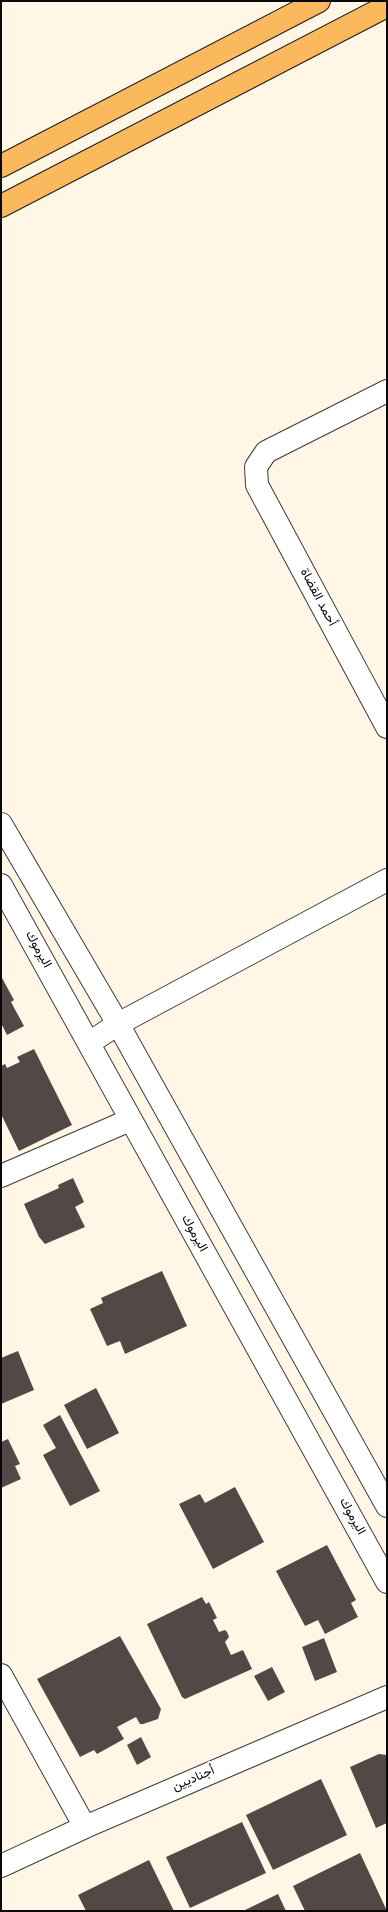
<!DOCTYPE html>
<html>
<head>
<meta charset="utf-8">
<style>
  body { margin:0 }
  #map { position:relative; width:388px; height:1912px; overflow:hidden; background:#fff6e6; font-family:Georgia,serif }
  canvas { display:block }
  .frame { position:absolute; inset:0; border:2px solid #090909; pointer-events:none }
</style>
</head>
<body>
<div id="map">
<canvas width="388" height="1912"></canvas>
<div class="frame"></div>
</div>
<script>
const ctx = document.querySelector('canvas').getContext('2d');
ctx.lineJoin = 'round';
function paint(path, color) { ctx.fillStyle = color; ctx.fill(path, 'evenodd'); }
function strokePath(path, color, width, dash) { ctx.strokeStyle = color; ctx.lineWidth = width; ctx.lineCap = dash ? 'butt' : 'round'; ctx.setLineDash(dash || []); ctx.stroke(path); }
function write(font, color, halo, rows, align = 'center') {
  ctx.font = font + ' Georgia,Vazirmatn,serif'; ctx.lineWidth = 4; ctx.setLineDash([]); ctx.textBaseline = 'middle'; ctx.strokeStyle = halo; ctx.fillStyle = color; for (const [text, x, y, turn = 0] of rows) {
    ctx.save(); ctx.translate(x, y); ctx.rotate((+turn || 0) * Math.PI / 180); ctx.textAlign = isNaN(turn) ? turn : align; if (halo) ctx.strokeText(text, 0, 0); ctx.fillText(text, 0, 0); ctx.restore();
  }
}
paint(new Path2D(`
  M1,976L14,1000L11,1002L24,1026L7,1035L1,1023Z
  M34,1049L72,1125L19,1151L1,1114V1066L5,1064L7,1068L20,1062L17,1057Z
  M73,1178L84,1202L75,1207L85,1227L45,1244L39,1237L24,1204L59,1188L58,1185Z
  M162,1271L187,1326L125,1354L120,1341L107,1346L90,1309L103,1303L101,1298Z
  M18,1351L34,1390L1,1404V1358Z
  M96,1388L119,1433L87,1449L64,1405Z
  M60,1415L100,1491L70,1506L43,1455L56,1448L43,1425Z
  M8,1439L20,1464L15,1466L21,1479L1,1488V1442Z
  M235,1487L264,1542L213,1569L179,1504L200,1494L205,1503Z
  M327,1545L356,1600L351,1603L358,1617L325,1634L318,1620L305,1626L276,1571Z
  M202,1597L206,1604L209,1602L217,1618L213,1620L219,1632L225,1630L227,1632L229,1637L225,1642L231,1655L243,1650L252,1669L185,1699L182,1697L147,1624Z
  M120,1636L161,1709L158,1719L143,1724H140L136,1717L117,1727L124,1739L97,1754L94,1750L80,1757L37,1679Z
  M324,1638L337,1672L315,1681L302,1647Z
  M272,1667L285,1692L268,1701L254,1676Z
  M141,1737L151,1757L137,1765L127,1745Z
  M379,1754L387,1755V1823L376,1828L350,1767Z
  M321,1779L347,1835L273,1870L246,1815Z
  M242,1822L266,1873L190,1908L166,1857Z
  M360,1853L387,1911H305L293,1886Z
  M149,1860L174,1911H86L78,1895Z
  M278,1894L286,1911H243Z`), '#524946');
const minor = new Path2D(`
  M387,391L266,452L256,467L257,485L387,727
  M1,824L118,1024L387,1506
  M1,885L387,1582
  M89,1043L118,1024L387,880
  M1,1176L130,1120
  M1,1675L85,1827
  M1,1866L85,1827L387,1697`);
const major = new Path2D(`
  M1,166L319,1
  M1,206L387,6`);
strokePath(minor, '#3c3c3c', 24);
strokePath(major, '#1a1a1a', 24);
strokePath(minor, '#fff', 22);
strokePath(major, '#f9b95c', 22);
write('13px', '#090909', '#fff', [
  ["أحمد القضاة",317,598,62],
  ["اليرموك",37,950,61],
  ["اليرموك",193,1234,61],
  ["اليرموك",351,1517,61],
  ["أجناديين",194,1780,-23]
]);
</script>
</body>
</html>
